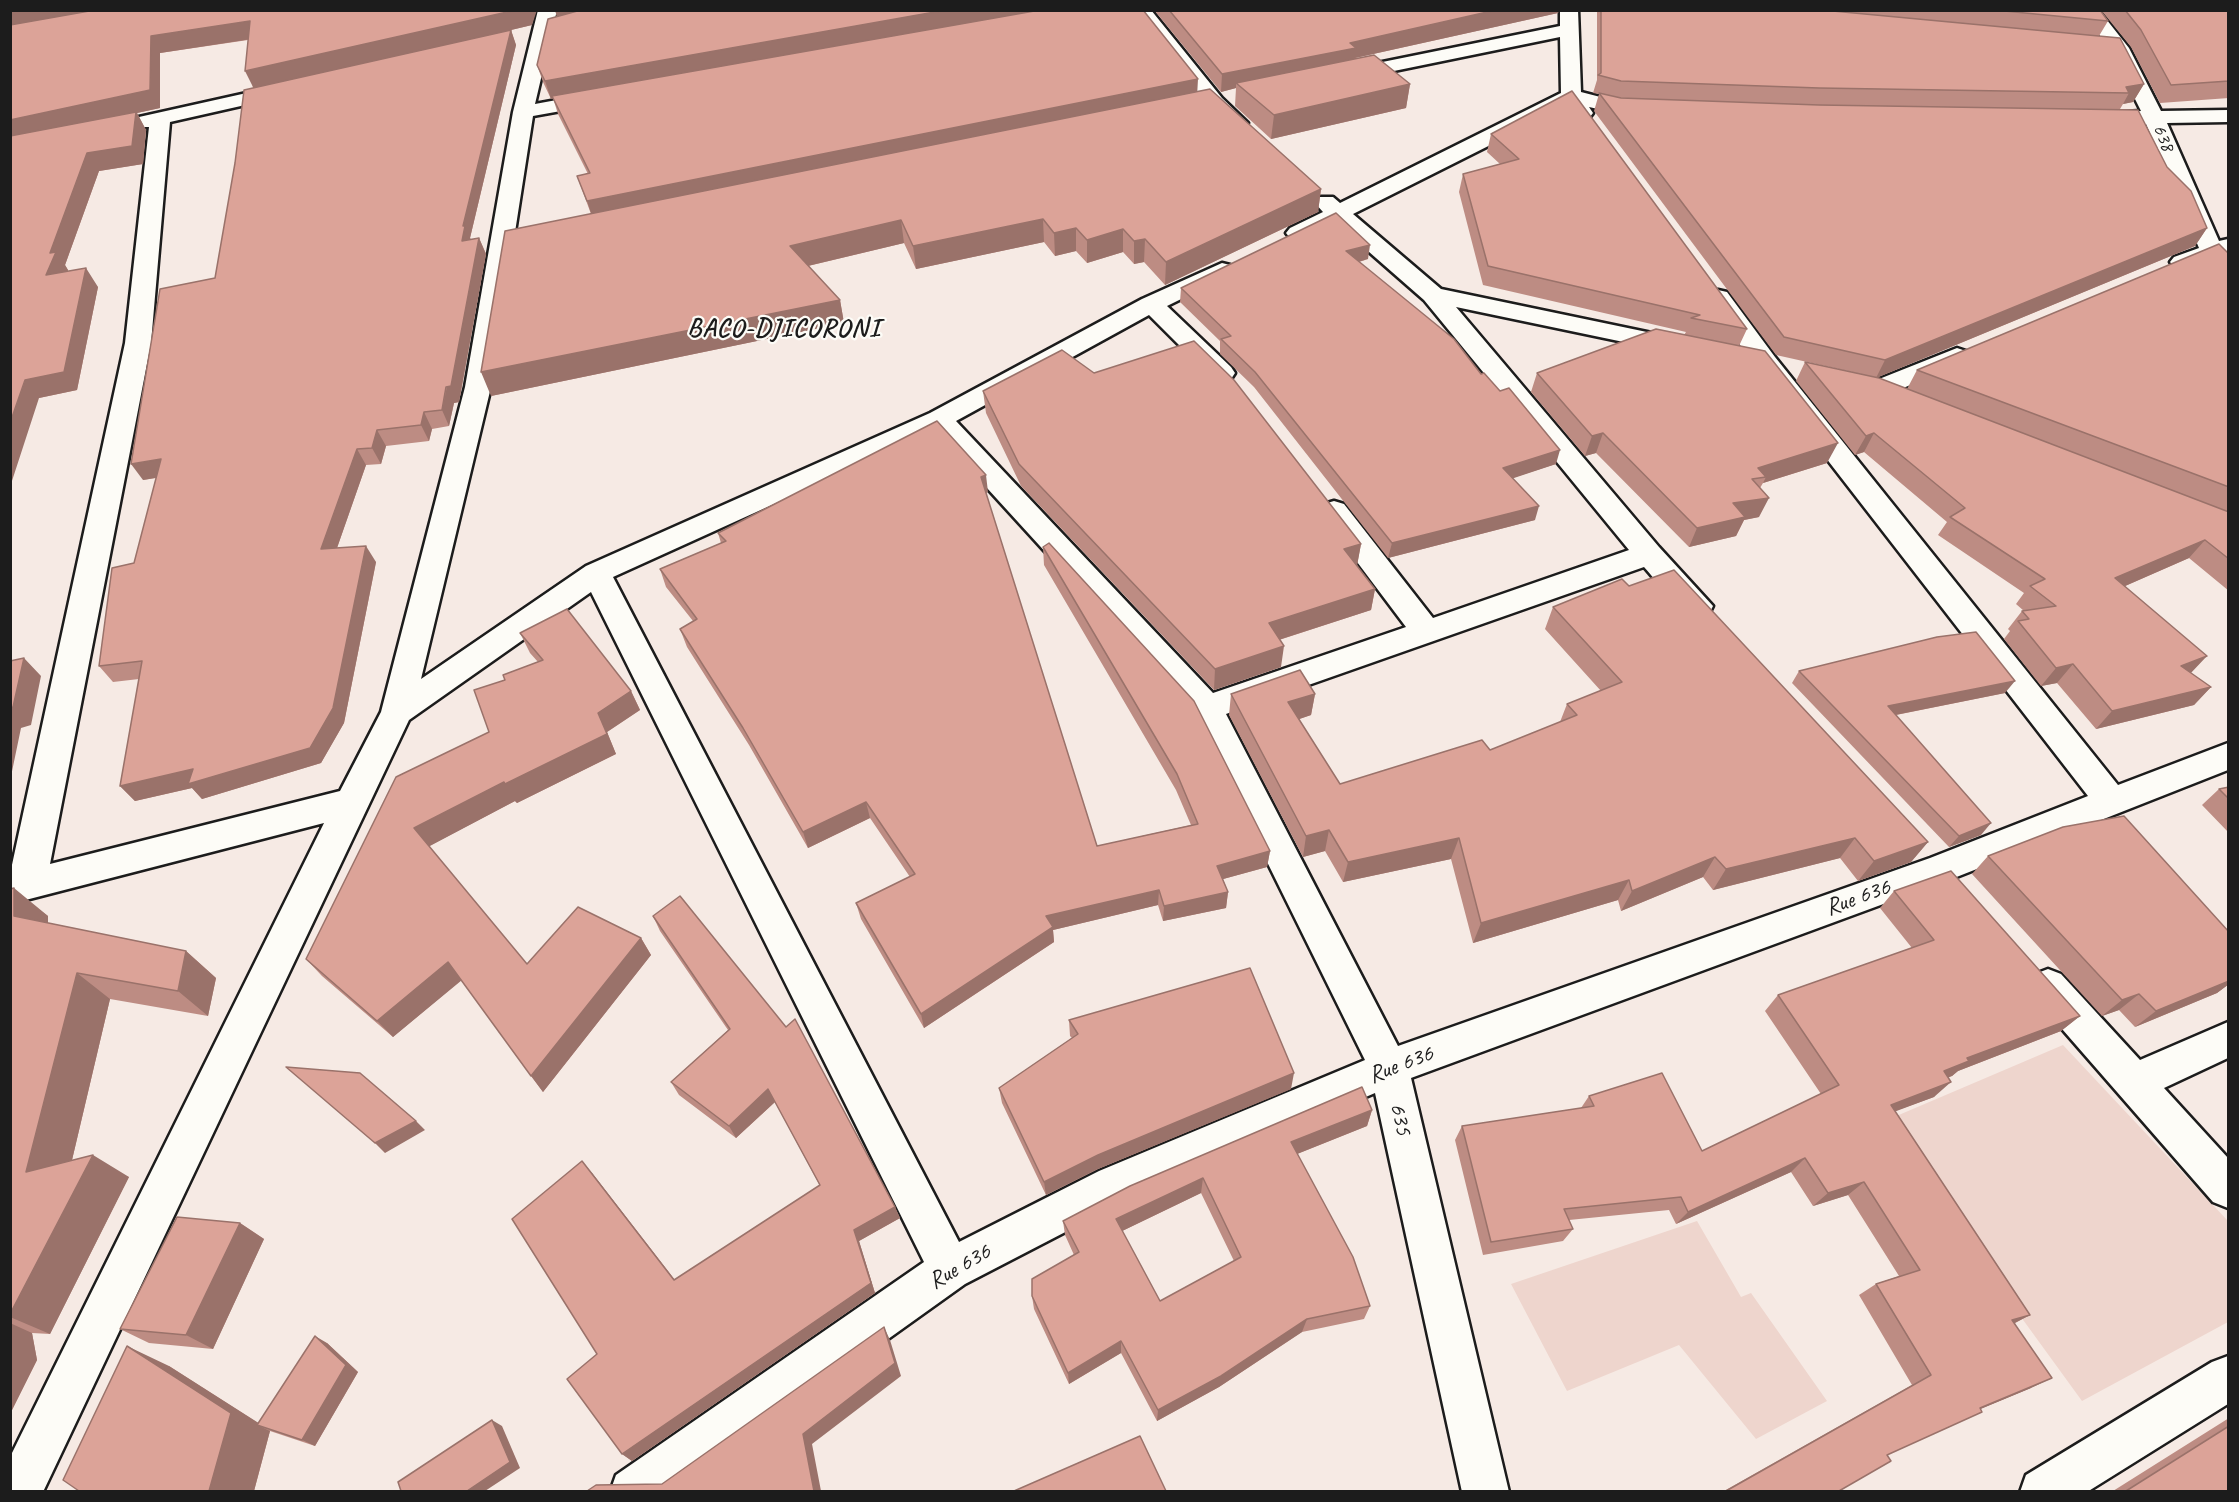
<!DOCTYPE html>
<html>
<head>
<meta charset="utf-8">
<style>
  body { margin:0 }
  #map { position:relative; width:2239px; height:1502px; overflow:hidden; background:#f6eae4; font-family:Caveat,sans-serif }
  canvas { display:block }
  .frame { position:absolute; inset:0; border:12px solid #1c1c1c; pointer-events:none }
</style>
</head>
<body>
<div id="map">
<canvas width="2239" height="1502"></canvas>
<div class="frame"></div>
</div>
<script>
const ctx = document.querySelector('canvas').getContext('2d');
ctx.lineJoin = 'round';
function paint(path, color) { ctx.fillStyle = color; ctx.fill(path, 'evenodd'); }
function strokePath(path, color, width, dash) { ctx.strokeStyle = color; ctx.lineWidth = width; ctx.lineCap = dash ? 'butt' : 'round'; ctx.setLineDash(dash || []); ctx.stroke(path); }
function write(font, color, halo, rows, align = 'center') {
  ctx.font = font + ' Caveat,sans-serif'; ctx.lineWidth = 4.5; ctx.setLineDash([]); ctx.textBaseline = 'middle'; ctx.strokeStyle = halo; ctx.fillStyle = color; for (const [text, x, y, turn = 0] of rows) {
    ctx.save(); ctx.translate(x, y); ctx.rotate((+turn || 0) * Math.PI / 180); ctx.textAlign = isNaN(turn) ? turn : align; if (halo) ctx.strokeText(text, 0, 0); ctx.fillText(text, 0, 0); ctx.restore();
  }
}
paint(new Path2D(`
  M2063,1045L2228,1221V1322L2082,1401L1880,1123Z
  M1697,1221L1741,1297L1751,1293L1827,1401L1756,1439L1679,1345L1567,1391L1511,1284Z`), '#eed5cd');
const street = new Path2D(`
  M538,10H557L535,104L600,92L607,94L610,98L607,102L600,104L533,116L491,387L421,679L586,566L930,413L1142,299L1222,263L1230,265L1234,270L1230,275L1167,306L1231,367L1235,373L1231,379L1222,381L1213,379L1149,315L956,421L1213,693L1406,627L1324,518L1320,511L1324,504L1334,501L1344,504L1433,618L1629,550L1424,300L1336,223L1306,238H1290L1286,233L1290,228L1323,212L1314,202L1317,197H1333L1340,203L1561,93L1560,37L1345,81L1338,79L1335,75L1338,71L1560,26V10H1578L1581,92L1616,101L1649,104L1652,108L1649,112L1616,113L1589,107L1593,113L1590,117H1576L1568,106L1353,214L1441,289L1690,341L1694,346L1690,351L1681,354L1456,307L1659,547L1713,606L1709,614C1682,622 1661,585 1644,567L1226,714L1398,1046L1930,858L2088,796L1757,369L1706,297L1709,292L1718,290L1727,292L1775,357L2118,785L2228,743V770L1954,878L1411,1078L1509,1492H1462L1375,1093L1129,1199L965,1284L674,1492H610L616,1475L924,1262L591,592L409,720L43,1492H10V1457L324,823L10,904V874L125,343L149,127H132L129,123L132,119L139,117L287,84L294,86L297,90L294,94L170,122L151,343L50,864L340,791L381,712L465,387L513,112ZM935,431L1195,716L1365,1060L1099,1171L959,1242L613,577Z
  M1132,10H1151L1222,98L1248,123L1245,127H1231L1208,106Z
  M2080,10H2099L2129,48L2161,111L2228,110V122L2167,123L2219,241L2228,239V277L2220,275L2208,261L2182,269L2174,267L2170,262L2174,257L2199,248L2146,124H2098L2091,122L2088,118L2091,114L2141,111L2110,49Z
  M1957,348L1966,351L1970,356L1966,361L1887,395L1878,397L1869,395L1865,389L1869,383Z
  M2048,969L2061,974L2140,1060L2228,1022V1058L2164,1088L2228,1158V1208L2213,1202L2035,998L2029,986L2035,974Z
  M2228,1356V1404L2087,1492H2020L2026,1475L2212,1362Z`);
strokePath(street, '#1c1c1c', 5);
paint(street, '#fdfcf7');
paint(new Path2D(`
  M10,10L532,25L511,30L516,45L470,238L471,240L479,238L486,254L459,402L454,403L449,426L432,429L429,441L386,446L381,464L366,465L337,548L376,562L344,723L321,763L202,799L192,788L135,801L120,786L139,679L113,682L99,666L134,563L156,478L143,480L215,278L253,88L248,40L160,53V108L137,113L146,130L143,164L99,171L65,265L68,270V272L98,287L77,390L39,398Z
  M555,10H1143L1197,92L1321,189L1318,212L1165,285L1144,262L1134,264L1123,252L1087,263L1076,251L1055,256L1044,242L916,269L904,243L808,266L840,300L844,323L491,396L591,214L577,176L588,174L558,114L553,98L551,99L543,82L537,65L557,17Z
  M1154,10H1559L1558,13L1355,58L1410,84L1406,108L1271,139L1235,106L1236,88L1221,92Z
  M1597,10H2100L2108,21L2099,36L2144,84L2133,102L2123,104L2120,109L2167,167L2207,228L2195,246L1876,378L1907,389L1917,370L2229,254V591L2189,558L2125,586L2191,673L2211,687L2194,705L2096,729L2057,683L2041,686L2004,639L2010,631L2008,629L2022,611H2024L2016,604L2024,593L1938,535L1947,522L1864,452L1855,455L1796,381L1805,362L1870,376L1776,355L1594,111L1599,94L1593,93L1597,80Z
  M2101,10H2229V98L2160,103L2131,47Z
  M1491,134L1747,329L1739,346L1827,463L1763,483L1760,488L1759,517L1744,520L1736,536L1689,547L1596,453L1585,456L1531,392L1537,373L1684,335L1686,332L1483,285L1459,192L1463,174L1500,164L1487,152Z
  M1368,259L1359,262L1481,374L1556,464L1512,478L1535,520L1388,558L1254,387L1220,354V341L1180,302L1181,288Z
  M1094,373L1361,544L1357,565L1375,589L1371,610L1279,640L1281,667L1214,690L1021,486L986,413L983,391Z
  M988,492L986,493L1097,846L1191,825L1176,790L1044,565L1043,547L1270,851L1267,867L1223,879L1228,892L1226,908L1163,921L1158,905L1053,930L1054,942L924,1028L861,919L856,903L910,877L870,818L808,848L749,745L687,647L680,629L693,621L666,587L660,569L721,543L718,533Z
  M1629,586L1928,842L1911,862L1858,881L1840,858L1713,890L1703,877L1621,911L1618,900L1473,943L1451,859L1343,882L1325,851L1303,857L1229,715L1231,694H1315L1311,715L1299,719L1340,784L1490,750L1560,722L1567,704L1601,691L1545,629L1553,607Z
  M520,633L631,691L640,710L607,732L616,754L517,803L515,801L429,846L527,964L641,938L651,955L543,1092L461,980L393,1037L322,976L306,959L489,732L505,680L538,662L530,653Z
  M1799,671L2005,693L1896,715L1981,835L1949,847L1792,683Z
  M2229,787V833L2202,805L2219,789Z
  M1988,856L2229,932V984L2217,993L2135,1027L2119,1010L2102,1016L1972,874Z
  M10,889L48,916V923L186,951L216,978L208,1016L110,999L72,1160L129,1177L50,1334L32,1333L37,1360L10,1414Z
  M1894,891L2080,1016L2061,1031L1958,1071L1952,1076L1948,1077L1934,1097L1895,1111L2030,1315L2015,1323L2031,1388L1980,1409L1887,1455L1839,1491H1724L1912,1385L1859,1295L1876,1284L1899,1276L1848,1195L1813,1206L1791,1172L1676,1224L1669,1210L1569,1220L1573,1229L1563,1241L1483,1255L1455,1140L1462,1126L1581,1108L1589,1096L1702,1151L1821,1094L1765,1011L1778,995L1912,948L1880,908Z
  M653,916L895,1207L900,1218L859,1241L875,1293L632,1461L622,1454L597,1354L592,1173L675,1280L820,1186L775,1102L736,1138L679,1095L671,1082L728,1030L660,931Z
  M1069,1020L1291,1089L1098,1169L1046,1195L1002,1103L999,1088L1072,1038L1070,1036Z
  M1372,1110L1367,1126L1297,1154L1370,1306L1364,1319L1302,1332L1219,1387L1157,1421L1121,1353L1069,1384L1034,1309L1032,1296L1074,1255L1065,1235L1063,1221ZM1201,1193L1234,1261L1160,1301L1122,1231Z
  M240,1223L264,1239L213,1349L149,1343L120,1329Z
  M327,1343L358,1372L315,1446L270,1431L254,1491H79L169,1366L258,1423Z
  M2229,1418V1491H2113Z`), '#bd8c83');
paint(new Path2D(`
  M10,10H107L10,28Z
  M516,10H537L532,25L511,30L516,45L470,238L472,242L468,257L254,89L245,71Z
  M555,10H588L558,19Z
  M946,10H1042L551,99L545,81Z
  M1496,10H1559L1558,13L1355,58L1354,65L1236,83V88L1221,92L1222,74L1350,43Z
  M250,21L258,38L160,53V108L137,113L146,130L143,164L99,171L65,265L68,270L59,294L46,275L50,253L10,140V120L151,36Z
  M1198,79L1197,97L593,219L587,201Z
  M1410,84L1406,108L1271,139L1274,115Z
  M2144,84L2133,102L2123,104L2129,93L2126,87Z
  M1321,189L1318,212L1165,285L1166,262Z
  M1043,219L1044,242L916,269L913,246Z
  M901,220L904,243L795,269L790,246Z
  M1076,228V251L1055,256L1054,233Z
  M2207,228L2195,246L1876,378L1885,360Z
  M1123,229V252L1087,263V240Z
  M479,238L486,254L459,402L454,403L449,426L442,410Z
  M1145,239L1144,262L1134,264V241Z
  M1370,245L1368,259L1344,266L1346,251Z
  M86,268L98,287L77,390L39,398L10,487V423L25,380Z
  M840,300L844,323L491,396L481,372Z
  M424,412L432,429L429,441L421,425Z
  M377,430L386,446L381,464L372,448Z
  M1603,433L1596,453L1585,456L1592,436Z
  M1874,433L1864,452L1855,455L1866,436Z
  M1838,443L1827,463L1763,483L1766,477L1758,468Z
  M357,449L366,465L331,565L321,549Z
  M1560,450L1556,464L1499,483L1503,468Z
  M161,459L172,475L143,480L131,464Z
  M986,475L988,492L982,495L981,477Z
  M1769,498L1759,517L1744,520L1736,536L1689,547L1697,528L1733,503Z
  M1539,506L1535,520L1388,558L1392,543Z
  M2205,540L2189,558L2100,597L2115,578Z
  M1361,544L1357,566L1344,549Z
  M366,546L376,562L344,723L321,763L202,799L192,788L135,801L120,786Z
  M1375,589L1371,610L1266,644L1269,623Z
  M1284,646L1281,667L1214,690L1215,669Z
  M2207,656L2190,674L2181,666Z
  M24,658L41,676L31,725L21,728L10,781V708Z
  M2073,664L2057,683L2041,686L2056,668Z
  M2015,681L2005,693L1880,718L1888,706Z
  M2211,687L2194,705L2096,729L2112,711Z
  M631,691L640,710L607,732L616,754L517,803L515,801L428,847L414,828Z
  M1315,694L1311,715L1285,724L1288,702Z
  M866,802L870,818L808,848L803,832Z
  M1991,823L1981,835L1949,847L1959,836Z
  M1329,830L1325,851L1303,857L1306,836Z
  M1459,838L1451,859L1343,882L1348,862Z
  M1855,838L1840,858L1713,890L1726,869Z
  M1928,842L1911,862L1858,881L1874,861Z
  M1270,851L1267,867L1216,881L1217,866Z
  M1715,857L1703,877L1621,911L1632,891Z
  M1629,880L1618,900L1473,943L1481,923Z
  M14,888L48,916V943L14,916Z
  M1159,890L1158,905L1053,930L1054,942L924,1028L921,1014L1046,916Z
  M1228,892L1226,908L1163,921L1164,906Z
  M641,938L651,955L543,1092L531,1076Z
  M186,951L216,978L208,1016L178,991Z
  M448,962L462,980L393,1037L377,1021Z
  M77,973L110,999L64,1194L26,1172Z
  M2229,978V984L2217,993L2135,1027L2156,1011Z
  M2139,994L2119,1010L2102,1016L2122,1000Z
  M2080,1016L2061,1031L1958,1071L1952,1076L1927,1086L1944,1071L1967,1058Z
  M1294,1073L1291,1089L1098,1169L1046,1195L1044,1182L1098,1155Z
  M1951,1082L1934,1097L1875,1119L1891,1105Z
  M768,1089L775,1102L736,1138L729,1126Z
  M1372,1110L1367,1126L1287,1158L1291,1142Z
  M416,1121L425,1130L385,1153L375,1143Z
  M93,1155L129,1177L50,1334L10,1317V1314Z
  M1805,1158L1791,1172L1676,1224L1688,1212Z
  M582,1161L592,1173L683,1291L674,1280Z
  M1203,1178L1201,1193L1116,1234V1219Z
  M1864,1182L1848,1195L1813,1206L1828,1193Z
  M895,1207L900,1218L859,1241L875,1293L632,1461L622,1454L854,1230Z
  M240,1223L264,1239L213,1349L186,1335Z
  M2030,1315L2009,1326L2012,1320Z
  M1307,1319L1302,1332L1219,1387L1157,1421L1158,1410Z
  M10,1323L32,1333L37,1360L10,1414Z
  M884,1327L890,1340L901,1376L812,1444L821,1491H814L803,1434Z
  M315,1336L327,1343L358,1372L315,1446L302,1440Z
  M1121,1341V1353L1069,1384L1068,1373Z
  M127,1346L169,1366L268,1429L257,1425L270,1431L254,1491H209Z
  M2052,1378L2031,1388L1959,1418L1980,1408Z
  M492,1420L502,1426L520,1468L485,1491H467Z`), '#9a726a');
const building = new Path2D(`
  M95,10H516L245,71L250,21L151,36L150,90L10,120V25Z
  M581,10H946L545,81L537,65L548,19Z
  M1040,10H1143L1198,79L587,201L577,176L590,173L552,96Z
  M1169,10H1496L1350,43L1356,48L1222,74Z
  M1601,10H1822L2120,38L2144,84L2126,87L2129,93L1819,88L1621,81L1598,75L1601,73Z
  M1994,10H2100L2108,21Z
  M2125,10H2229V81L2171,85L2141,30Z
  M511,30L463,226H465L462,241L479,238L451,386L446,387L442,410L424,412L421,425L377,430L372,448L357,449L321,549L366,546L333,708L310,748L188,784L193,769L120,786L142,661L99,666L112,568L134,563L161,459L131,464L160,289L215,278L235,163L244,90Z
  M1374,55L1410,84L1274,115L1236,83Z
  M1210,89L1321,189L1166,262L1145,239L1134,241L1123,229L1087,240L1076,228L1054,233L1043,219L913,246L901,220L790,246L840,300L481,372L505,231Z
  M1572,91L1747,329L1691,318L1700,315L1488,266L1463,174L1519,159L1491,134Z
  M1599,93L1621,98L1819,105L2138,110L2167,167L2191,191L2207,228L1885,360L1784,337Z
  M136,112L132,146L87,153L50,253L56,252L46,275L86,268L64,372L25,380L10,423V136Z
  M1336,213L1370,245L1346,251L1454,339L1481,374L1484,373L1500,391L1509,388L1560,450L1503,468L1539,506L1392,543L1255,372L1221,339L1231,336L1181,288Z
  M2219,244L2229,254V487L1917,370Z
  M1656,329L1765,351L1838,443L1758,468L1766,477L1752,479L1769,498L1733,503L1745,517L1697,528L1603,433L1592,436L1537,373Z
  M1194,341L1234,380L1361,544L1344,549L1375,589L1269,623L1284,646L1215,669L1019,464L983,391L1062,350L1094,373Z
  M1805,362L1879,378L2229,512V559L2205,540L2115,578L2207,656L2181,666L2211,687L2112,711L2073,664L2056,668L2018,621L2029,619L2022,611L2056,606L2030,586L2045,579L1950,517L1965,508L1874,433L1866,436Z
  M937,421L986,475L981,477L1097,846L1198,824L1177,774L1043,547L1049,543L1194,701L1270,851L1217,866L1228,892L1164,906L1159,890L1046,916L1053,927L921,1014L856,903L915,874L866,802L803,832L743,728L680,629L697,619L660,569L726,541L718,533Z
  M1674,570L1928,842L1874,861L1855,838L1726,869L1715,857L1632,891L1629,880L1481,923L1459,838L1348,862L1329,830L1306,836L1231,694L1300,670L1315,694L1288,702L1340,784L1482,740L1490,750L1577,715L1567,704L1622,682L1553,607L1622,579L1629,586Z
  M567,609L631,691L598,713L607,734L505,784L504,782L414,828L527,964L578,907L641,938L531,1076L448,962L377,1021L306,959L396,777L489,732L474,690L505,680L503,675L543,660L520,633Z
  M1976,632L2015,681L1888,706L1991,823L1959,836L1799,671L1937,637Z
  M24,658L13,707L10,708V661Z
  M2229,787V799L2219,789Z
  M2124,816L2229,932V981L2156,1011L2139,994L2122,1000L1988,856L2063,827Z
  M1951,871L2080,1016L1967,1058L1969,1061L1944,1071L1951,1082L1891,1105L2030,1315L2012,1320L2052,1378L1980,1408L1982,1412L1887,1455L1891,1461L1839,1491H1726L1931,1375L1876,1284L1920,1270L1864,1182L1828,1193L1805,1158L1688,1212L1681,1197L1564,1209L1573,1229L1491,1242L1462,1126L1594,1106L1589,1096L1662,1073L1702,1151L1839,1085L1778,995L1934,940L1894,891Z
  M14,888V916L186,951L178,991L77,973L26,1172L93,1155L10,1314V889Z
  M680,896L786,1027L795,1019L895,1207L854,1230L871,1283L622,1454L567,1379L597,1354L512,1219L582,1161L674,1280L820,1185L768,1089L729,1126L671,1082L730,1029L653,916Z
  M1250,968L1294,1073L1098,1155L1044,1182L999,1088L1078,1034L1069,1020Z
  M286,1067L360,1073L416,1121L375,1143Z
  M1362,1087L1372,1110L1291,1142L1353,1257L1370,1306L1307,1319L1221,1376L1158,1410L1121,1341L1068,1373L1032,1296V1279L1079,1252L1063,1221L1130,1186ZM1203,1178L1241,1257L1160,1301L1116,1219Z
  M177,1217L240,1223L186,1335L120,1329Z
  M884,1327L895,1363L803,1434L814,1491H587L596,1485L662,1484Z
  M315,1336L346,1365L302,1440L257,1425Z
  M127,1346L231,1413L209,1491H79L63,1480Z
  M492,1420L510,1462L467,1491H401L398,1482Z
  M2229,1426V1491H2126Z
  M1140,1436L1166,1491H1014Z`);
paint(building, '#dca398');
strokePath(building, '#9a726a', 1.5);
write('20px', '#1c1c1c', '#fdfcf7', [
  ["638",2163,138,67]
]);
write('24px', '#1c1c1c', '#fdfcf7', [
  ["Rue 636",1858,898,-20],
  ["Rue 636",1401,1065,-21],
  ["635",1400,1119,77],
  ["Rue 636",960,1267,-30]
]);
ctx.letterSpacing = '1.5px';
write('bold 26px', '#1c1c1c', '#fdfcf7', [
  ["BACO-DJICORONI",784,329]
]);
ctx.letterSpacing = '0px';
</script>
</body>
</html>
